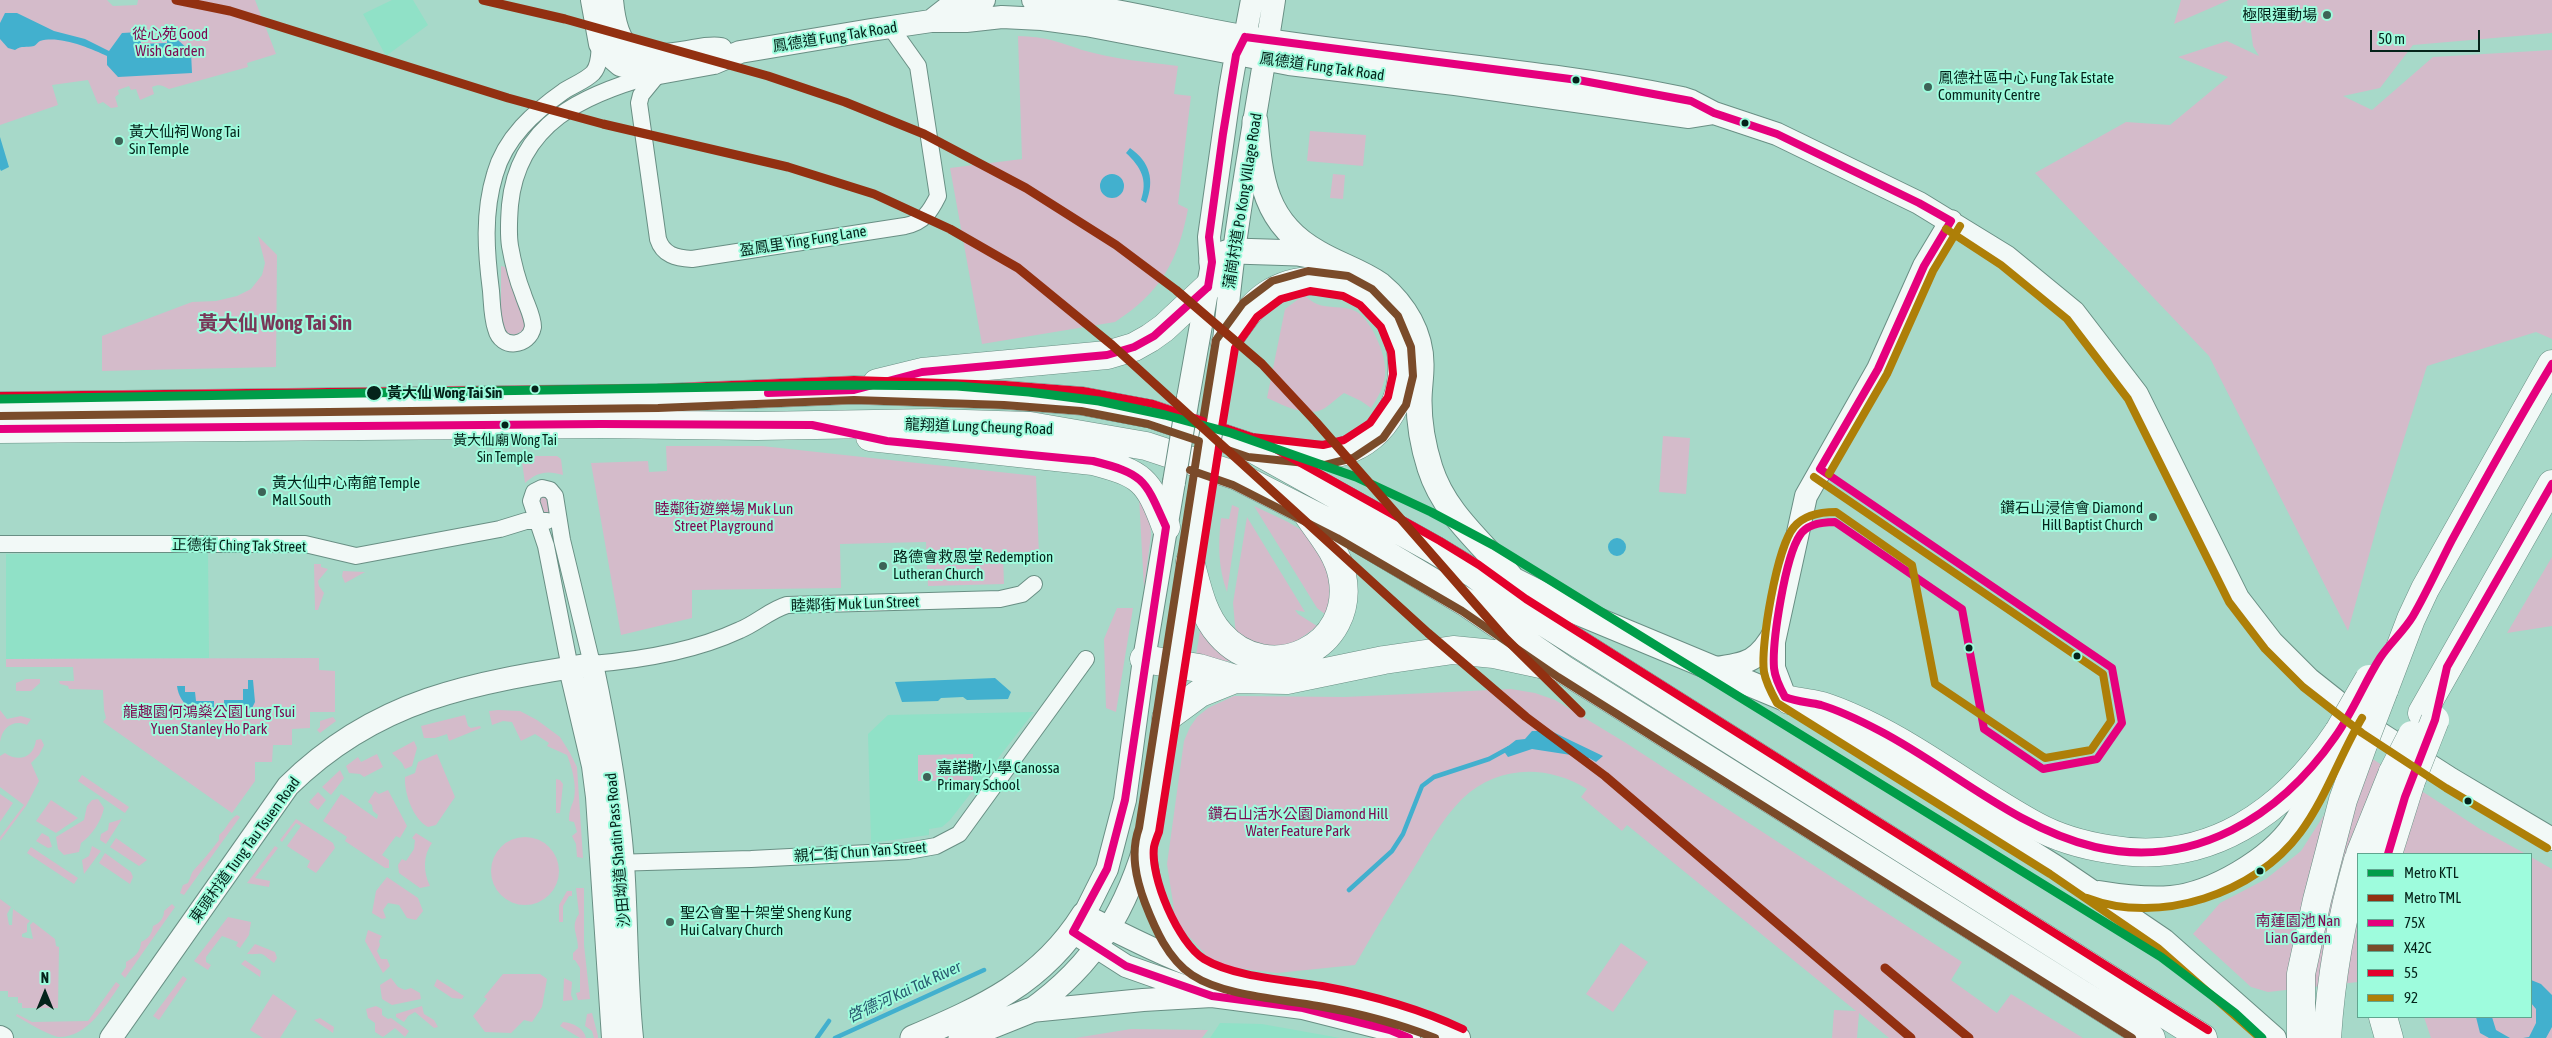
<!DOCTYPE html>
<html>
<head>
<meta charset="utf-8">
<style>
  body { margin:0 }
  #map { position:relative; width:2552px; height:1038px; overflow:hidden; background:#a7d9c9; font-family:"Asap Condensed",sans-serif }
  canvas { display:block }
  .legend { position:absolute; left:2357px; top:853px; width:175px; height:165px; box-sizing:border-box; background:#9efcdd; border:1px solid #60a58f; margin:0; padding:6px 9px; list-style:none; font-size:15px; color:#04231a }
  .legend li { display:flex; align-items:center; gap:10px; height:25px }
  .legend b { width:25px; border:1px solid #60a58f }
  .north { position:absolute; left:20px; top:968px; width:50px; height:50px; -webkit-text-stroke:4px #9efcdd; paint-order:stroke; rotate:0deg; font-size:14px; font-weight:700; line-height:20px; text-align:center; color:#04231a }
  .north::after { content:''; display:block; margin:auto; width:18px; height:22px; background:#04231a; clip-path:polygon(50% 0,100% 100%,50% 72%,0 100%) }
  .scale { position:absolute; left:2370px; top:30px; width:110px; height:22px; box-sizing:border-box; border:2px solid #04231a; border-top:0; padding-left:6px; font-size:15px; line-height:18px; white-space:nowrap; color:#04231a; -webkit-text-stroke:4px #9efcdd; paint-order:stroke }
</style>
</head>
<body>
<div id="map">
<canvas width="2552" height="1038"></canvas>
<ul class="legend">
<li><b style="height:6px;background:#009d49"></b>Metro KTL</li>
<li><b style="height:6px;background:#923011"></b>Metro TML</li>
<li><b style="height:6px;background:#e5007d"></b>75X</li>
<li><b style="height:6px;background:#7a4b2a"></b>X42C</li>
<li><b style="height:6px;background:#e4002b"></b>55</li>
<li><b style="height:6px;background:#ae7f08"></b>92</li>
</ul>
<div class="north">N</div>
<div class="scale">50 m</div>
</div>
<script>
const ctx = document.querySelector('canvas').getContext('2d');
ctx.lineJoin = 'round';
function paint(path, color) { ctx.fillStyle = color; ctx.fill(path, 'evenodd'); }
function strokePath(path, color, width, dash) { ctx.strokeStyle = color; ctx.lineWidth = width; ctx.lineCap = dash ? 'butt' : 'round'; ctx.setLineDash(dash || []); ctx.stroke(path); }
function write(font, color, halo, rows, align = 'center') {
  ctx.font = font + ' "Asap Condensed","Noto Sans TC",sans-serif'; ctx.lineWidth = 4; ctx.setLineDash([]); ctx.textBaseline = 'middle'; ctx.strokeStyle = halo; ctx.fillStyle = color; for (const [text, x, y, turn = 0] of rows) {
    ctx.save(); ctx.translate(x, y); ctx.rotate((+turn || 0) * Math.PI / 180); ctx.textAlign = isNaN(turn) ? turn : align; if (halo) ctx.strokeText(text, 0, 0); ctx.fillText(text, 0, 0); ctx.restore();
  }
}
paint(new Path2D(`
  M392,0H413L428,25L386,56L363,14Z
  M208,553L209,658L6,659V554Z
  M1034,712L950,820L942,827L929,829V835L871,843L868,734L888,715Z
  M1220,1023L1262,1024L1340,1038H1210Z`), '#90e1c7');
paint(new Path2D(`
  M0,0H107L113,6L137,5L138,0H255L276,54L247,63L248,67L169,89C162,85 159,84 152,87L154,94L140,100L136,89L131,90L129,86L118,90L119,94L115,97L118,107L111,108L103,102L98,104L88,80L52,85L58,105L0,125Z
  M2181,0H2229L2174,24Z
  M2247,0H2552V33L2413,45L2380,88L2343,96L2372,110L2433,57L2552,50V339L2536,332L2427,366L2382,508L2348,631L2209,356L2035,173L2126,122L2170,125L2228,77L2178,57L2227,41L2259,56L2253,46Z
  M1018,36C1047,37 1056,41 1082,50C1113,59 1146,62 1178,66L1174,94L1191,96L1178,204L1188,209C1178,261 1161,292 1115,322L982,344L950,168L1022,159Z
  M1310,131L1366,135L1363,166L1307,161Z
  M1333,174L1345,175L1343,199L1330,198Z
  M258,236L277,255L276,367L102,371V336L192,302L216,301L237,296L251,289L262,275L265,263Z
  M501,266L505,267L526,321L524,330L515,335L507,333L501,322Z
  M1304,295C1308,298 1312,302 1317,304C1328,309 1343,305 1355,311C1372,319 1388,359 1385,376C1383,389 1378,397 1371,408L1361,401L1344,393C1337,398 1332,403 1325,408C1308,419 1283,405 1267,398L1285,309Z
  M1663,436L1690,438L1686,494L1659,492Z
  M666,446H762L1036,476L1039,556L1003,557L1004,584L928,586L926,542L840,544L841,588L692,590V618L621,635L591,463L648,461L649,472L667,471Z
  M528,456H557L561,459L563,475C547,470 537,472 525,483L522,462Z
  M539,493H548L554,517L540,514Z
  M1139,497L1150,518L1151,535L1144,589Z
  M1232,505L1239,508L1227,592C1218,567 1218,544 1221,518L1229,519Z
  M1254,506L1288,522L1306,533L1335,569L1326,615L1317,608Z
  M1247,517L1305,612L1295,610L1298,614L1317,626C1283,654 1274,649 1236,636L1233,603Z
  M2552,557V626L2507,633Z
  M314,564H321V567L328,569L318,581L319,586L324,593L318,610H315Z
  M343,571L365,572L345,583L342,576Z
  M1117,608H1133L1116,712L1106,708L1104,639Z
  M1201,624L1250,665L1196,656Z
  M319,658V670L335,671V712H310V728L292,729V745H273L272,762H255V781L232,813L103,722L106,718L104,710L103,690L69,689L68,686L60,684L59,681H74L73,667H6V659Z
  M26,679H40V683L31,691H16V683Z
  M1511,689L1535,693L1555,700L1626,743L1962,962L1951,980L1997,1013L2011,994L2083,1038H1889L1859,1013L1857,1038H1832L1834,1010L1856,1011L1627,825L1622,831L1581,797L1587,789C1547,764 1497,765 1462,799C1441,820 1427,847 1412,871C1392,902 1373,933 1355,965L1277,973L1229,967L1209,958L1183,930L1175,916L1167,864L1184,741L1190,727L1197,717L1208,708L1234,696L1345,697Z
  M0,710L7,719L21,716L31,719L27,725C13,719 2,728 0,742Z
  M498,710L520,711L537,720L560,737L570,753L577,767L583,858L577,857L576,844L572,836L577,832L574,822L569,821C569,813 570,809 573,802C578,789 572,767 567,755L547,746L549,743L535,734L521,741L512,722L503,721L492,725L489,711Z
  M465,715L468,726L471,728L480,726L481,728L449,741L447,734L435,738H424L421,726Z
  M333,717L336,721L320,733L317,730L320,727V721Z
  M41,739L44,745L39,755L31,763L39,781L26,806L0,841V837L24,805L0,787V756L5,753C19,763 34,757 36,740Z
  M414,741L417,748L412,766L405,769L402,763L392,753Z
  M377,754L383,767L364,777L360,774L349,773L346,766L358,757L361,762Z
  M437,754L455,797L436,825L428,827C413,819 404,793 405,777L415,773L418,762Z
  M973,754V781H918V755Z
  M2368,756L2480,829L2526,854H2358V982L2268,992L2251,987L2193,934L2220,903L2266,879L2301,851L2356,765Z
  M340,770L344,778L331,795L322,787Z
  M82,775L129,807L125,813L78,781Z
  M556,779L560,780L563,784L560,813H556Z
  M388,790L407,826L400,838L396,836L382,855L389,860V868H385L345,841L347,837L323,821L341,794L377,819L378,815L373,811L372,805L368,802L375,791L379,794Z
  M318,792L326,800L318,810L309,802Z
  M0,794L13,803L0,822Z
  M98,799L104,808C101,822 92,835 81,843L79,852L64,855L58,849L56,837L84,820L87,806L92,800Z
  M51,800L78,818L56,833L36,821Z
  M237,815L240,817L184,895L180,893L183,885L188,883C190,879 191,874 193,871C202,861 211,851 219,840V835C227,829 229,819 237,815Z
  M122,819L106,844L100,840L101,834L108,830L109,823Z
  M296,819L333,843L335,848L316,873L307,867L310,861L287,846L301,826L296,823L282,842L280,840Z
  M42,833L49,837L52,847L48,848L36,841Z
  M416,833L432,843C423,855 423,872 430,886L420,888L399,873L398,865L402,859L406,861L414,849L415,840L412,838Z
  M491 871a34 34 0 1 1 68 0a34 34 0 1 1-68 0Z
  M116,838L147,860L139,866L110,847Z
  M92,846L101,851L84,874L82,860L89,856Z
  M275,846L278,848L255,878L270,881L269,887L247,883Z
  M31,847L78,878L74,884L27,853Z
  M105,853L131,872L133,877L130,884L99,863Z
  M2531,857L2552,869V1038H2431L2424,1017H2531Z
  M387,877L418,898L423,911L416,920L407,918L399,905L388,903L383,910L386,918L382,919L372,913L376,891Z
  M576,888H584V945L590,999L578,1000L576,993L580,992V968L575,960H573V953L578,948C578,934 570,927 579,914Z
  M567,891H572V896H569L563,906V922H559V905Z
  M0,899L11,907L7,914L9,925H12L13,909L30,921L27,924V932L22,934V937L33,939L30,925L33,922L55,939L56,946L59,947L58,1008H22V1003H18V997H8V991H0Z
  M172,904L175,907L125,978L121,974L126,967V962C134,958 141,951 141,942C148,939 152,934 153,926C160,923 164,918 164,911Z
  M228,917L251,922L249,935L240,948L236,946L238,942L222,936L206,957V962L211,965L208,970L194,961Z
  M368,930L382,936L379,941L380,945L377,951L381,959H387L390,966L383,973L365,941Z
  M1621,943L1648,962L1613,1012L1586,994Z
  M255,944L275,952L277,958L274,963C257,950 266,955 247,954Z
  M245,960L261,971L260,977L241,964Z
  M503,974H540L547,979L542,1007L532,1022L524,1020L511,1033L485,1032L473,1016L487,999L484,997Z
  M183,976L187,979L159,1020L153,1016Z
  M391,978L398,987L405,990L411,988L420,993L421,999L392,1005L382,999L380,985Z
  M564,978L572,982L571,995L573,1000L563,1001Z
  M437,979L464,996L462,999L452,998L434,986Z
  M116,982L120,985C106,1005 87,1038 58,1037C44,1033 29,1023 16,1016L17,1014L32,1022L88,1021Z
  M273,994L297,1011L280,1038H263L250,1030Z
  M376,1006L382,1009V1015L388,1019L391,1018L409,1031L405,1037L395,1028L383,1037L375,1032V1023L368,1018L366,1009Z
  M422,1006L424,1014L434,1020L438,1027L434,1028L415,1012L408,1016L404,1022L396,1017V1014Z
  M592,1013L598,1036V1038H594L592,1031L585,1026L587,1014Z
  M320,1018L334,1027L333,1033L314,1020Z
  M563,1022C573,1023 584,1028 586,1038H580L560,1026Z
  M1131,1029L1208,1030L1202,1038H1075Z`), '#d4bbca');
paint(new Path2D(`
  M5,13H17L54,31L85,39L109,51L122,33L140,32L141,44L167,43V40H178L191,52L192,73L118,77L107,65V56C90,48 59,35 40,41C38,42 36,45 34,46C26,48 22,45 15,50L8,48L0,39V23Z
  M0,137L9,167L1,171L0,169Z
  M1130,148C1150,162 1155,180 1146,203L1141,200C1148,180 1141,167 1126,153Z
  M1100 186a12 12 0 1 1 24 0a12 12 0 1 1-24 0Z
  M1608 547a9 9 0 1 1 18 0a9 9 0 1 1-18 0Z
  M995,678L1011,692L1008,699L967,700L963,697L941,698L938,701L902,702L895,682Z
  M248,680H253L255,702L252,708C243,711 235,706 224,711V700H243V689H248Z
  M177,686H185V692H195L196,701H214V715L190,710C184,703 178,696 177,686Z
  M1532,731H1551L1603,756L1596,762L1589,758L1578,760L1571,755L1532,749L1508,757L1503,750L1516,740L1525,739Z
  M2531,980L2541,984L2552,995V1027L2546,1038H2523L2529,1037L2536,1023V1009L2531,1003Z
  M2476,1017H2492L2496,1030L2510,1038H2489L2480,1033Z`), '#42b0ce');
strokePath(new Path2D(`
  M1349,890L1392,851L1403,834L1422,786L1434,777L1489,759L1509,748
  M817,1038L829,1021
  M835,1038L984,970`), '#42b0ce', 4.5);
const street = new Path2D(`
  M600,44C599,54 600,65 593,73C585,81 573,85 564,91C534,112 505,138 495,174C483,213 486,252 491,291C492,303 492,317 496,329C501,350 529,347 533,327C533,316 526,304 523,294C517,279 513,263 510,246C508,233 509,218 510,205C518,123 584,94 654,75
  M659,73L641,95L639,103L658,239C663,255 676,258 692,259L905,226C924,222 930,212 938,196L918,66L891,28
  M0,544H305L356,556L500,529L526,521H547
  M570,668L546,546L531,501L534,492L542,488L550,490L555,496L562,540L592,664C641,660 695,651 740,630C757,623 770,610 787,605L1000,599L1022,594L1034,584
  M612,863L751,859L908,851L936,846L959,834L1086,659`);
const secondary = new Path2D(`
  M592,0L600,44L606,53L620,65L647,73H659L714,63L740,52L871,30L931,21H966L1002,17L1042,19L1086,25L1289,64L1455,84L1689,117L1714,113
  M612,0C617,55 635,61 687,52C699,50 710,47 721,49
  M1033,0C1112,5 1189,29 1267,40C1405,61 1545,70 1682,98L1691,101L1714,113L1777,134L1919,203L2007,257L2074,312L2137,394L2238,598L2272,642L2309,679L2367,725L2451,779L2552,839
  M931,21L950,6L984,0
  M1188,398L1211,269L1209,237L1230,89L1236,55L1245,37L1252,0
  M1216,407C1224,351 1228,294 1236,237C1247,158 1262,79 1274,0
  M1174,482L1144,659L1125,800L1107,869L1084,915C1135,941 1196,972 1253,985C1322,1000 1394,1005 1459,1038
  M570,668L593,766L597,797L613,1038
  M1715,668C1747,664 1759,661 1775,631
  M1785,697L1774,668V642L1806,496L1878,369L1924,266L1951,221
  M1795,704L2055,866L2164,940L2275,1038
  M1144,850L1152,898L1173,939L1193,963
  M2099,892C2123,896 2147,899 2171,897C2212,893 2270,859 2293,825C2308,802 2320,776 2332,751
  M1073,932L1126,966L1197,991
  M1029,1011C1096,964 1128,908 1149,831L1200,491
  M1031,1011L1143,1000L1212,996L1303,1008L1390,1030L1409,1038
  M0,1037L2,1038
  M111,1038L288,786C377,698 473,683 592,664C606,730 618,797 623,863C627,922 626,980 632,1038`);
const primary = new Path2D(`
  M1255,121C1260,177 1263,223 1318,253C1338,265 1360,271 1380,285C1404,305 1422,334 1421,367C1421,378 1419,389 1419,401C1419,424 1423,446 1430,468C1445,515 1483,543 1513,580
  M1212,262L1226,253L1235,251L1298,253L1319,257
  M1498,576L1513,580L1575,611L1789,700
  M913,1038C983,1008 1042,982 1084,915
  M961,1038L1029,1011`);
const highway = new Path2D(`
  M1225,344C1238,327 1249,307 1267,295C1285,283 1307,279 1329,282C1428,297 1426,442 1326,455C1307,457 1287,452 1269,450
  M877,383L922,372L1107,355L1134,347L1150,338L1164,328L1208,287
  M0,406L658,398L854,390L1005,395L1082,401L1151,414L1250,447L1435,550L1473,573L1520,607L2203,1038
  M0,429L601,424L757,426L932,423L1030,426L1146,446L1237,476L1353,535L1467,603L1563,669L2151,1038
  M870,437L1093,461C1142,474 1148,479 1166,527
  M1190,561C1197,586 1202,614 1220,634C1268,689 1357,648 1342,575C1337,551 1320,533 1307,513
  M1144,659L1199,668L1235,679
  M2384,690L2411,619L2425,589L2552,364
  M1789,700C1800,702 1811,703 1822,706C1836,710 1851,717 1864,723C1925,752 1977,794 2036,826C2058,838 2083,845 2108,849C2209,867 2285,812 2339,731
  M2422,713L2552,484
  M1166,718L1200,693L1235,679L1287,680L1384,660L1453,650L1494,654L1550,666
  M2360,854L2393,772
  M2388,854L2411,781
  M2383,1017L2389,1038
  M2301,1038V974L2317,900L2343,800L2364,742
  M2327,1038C2331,977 2341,919 2358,860`);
strokePath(street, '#698f84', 18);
strokePath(secondary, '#698f84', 24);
strokePath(primary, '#698f84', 27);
strokePath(highway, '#698f84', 29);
strokePath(street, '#f2f9f7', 16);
strokePath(secondary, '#f2f9f7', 22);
strokePath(primary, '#f2f9f7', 25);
strokePath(highway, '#f2f9f7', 28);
const secondaryBridge = new Path2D(`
  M1174,482L1188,398
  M1200,491L1216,407`);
const highwayBridge = new Path2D(`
  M2339,731L2369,679
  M2364,742L2384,690
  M2393,772L2412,735
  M2411,781L2435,720`);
strokePath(secondaryBridge, '#698f84', 24, []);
strokePath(highwayBridge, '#698f84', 29, []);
strokePath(secondaryBridge, '#f2f9f7', 22);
strokePath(highwayBridge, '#f2f9f7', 28);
strokePath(new Path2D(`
  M1245,37L1578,80L1691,101L1714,113L1777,134L1919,203L1951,221
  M1208,287L1212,262L1209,237L1223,134L1236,55L1245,37
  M768,393L854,390L922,372L1107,355L1134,347L1154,336L1208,287
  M0,429L601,424L812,425L887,441L1093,461C1145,474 1145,480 1166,527L1125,800L1107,869L1073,932L1126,966L1212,996L1303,1008L1390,1030L1409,1038
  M1820,469L2112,668L2122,723L2097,759L2043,769L1984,729L1962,609L1835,522C1823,522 1807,524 1800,535C1785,557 1772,642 1774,668C1775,678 1780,688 1785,697C1797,702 1809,702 1821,705C1841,711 1861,721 1880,731C1951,768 2015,828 2095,847C2194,870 2280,816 2335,737C2353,712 2364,683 2380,658C2390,643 2404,631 2413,616C2427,592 2439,565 2452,540C2484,481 2517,422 2552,364
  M1820,469L1878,369L1924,266L1951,221
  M2388,854L2405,797L2435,720L2447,667L2552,484`), '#e5007d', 8);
strokePath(new Path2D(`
  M0,416L658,408L854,400L1004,405L1081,411L1148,424L1199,441L1139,828C1130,853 1136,879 1145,903C1155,929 1168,959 1192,975C1224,996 1280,999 1318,1006C1358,1013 1397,1023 1435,1038
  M1203,421L1216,340L1243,303L1272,281L1308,271L1348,276L1372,289L1398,316L1411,347L1413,376L1406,405L1383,438L1353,458L1325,465L1248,457L1219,447
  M1190,470L1233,485L1337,538L1462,611L1558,677L2132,1038`), '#7a4b2a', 8);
strokePath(new Path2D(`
  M1310,291L1343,296L1360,305L1381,327L1391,352L1393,374L1388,397L1370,423L1344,440L1323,445L1252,437L1222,427L1235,348L1257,317L1281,299Z
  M0,396L658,388L854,380L1005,385L1083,391L1153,404L1203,421
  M1219,447L1159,832C1157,837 1155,842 1154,847C1150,877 1178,943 1204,959C1234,977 1287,980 1322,986C1371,995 1418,1008 1463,1029
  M1272,447L1440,541L1479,565L1526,599L2208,1030`), '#e4002b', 8);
strokePath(new Path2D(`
  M1946,229L2001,265L2067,319L2128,399L2229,602L2265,649L2303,687L2362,733L2446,788L2547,848
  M1829,474L1887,374L1933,271L1960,226
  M1814,477L2103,674L2111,721L2091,750L2045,758L1935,684L1912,565L1836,512C1821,512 1804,515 1794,527C1777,546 1760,646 1764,672C1766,683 1772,694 1777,703L2050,874L2158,948L2260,1038
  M2087,898C2159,926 2256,893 2300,833C2326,798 2340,755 2362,718`), '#ae7f08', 8);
strokePath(new Path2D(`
  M0,399L847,385L957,386L1029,392L1099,401L1165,415L1231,433L1356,477L1431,512L1493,545L2161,957L2235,1013L2262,1038`), '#009d49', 9);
strokePath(new Path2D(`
  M176,0L230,11L508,98L603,124L788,167L874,194L950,229L1018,268L1112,345L1428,633L1526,717L1605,776L1911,1038
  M483,0L565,19L768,76L845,102L924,134L1026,188L1116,245L1176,290L1262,364L1316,422L1505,638L1581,713
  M1885,968L1969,1038`), '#923011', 9);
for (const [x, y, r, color] of [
  [2327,15,5,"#3d6357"],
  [1576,80,4.5,"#04231a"],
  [1928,87,5,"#3d6357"],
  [1745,123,4.5,"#04231a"],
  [119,141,5,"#3d6357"],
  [535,389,4.5,"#04231a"],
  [374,393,8,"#04231a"],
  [505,425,4.5,"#04231a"],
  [262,492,5,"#3d6357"],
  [2153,517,5,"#3d6357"],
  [883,566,5,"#3d6357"],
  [1969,648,4.5,"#04231a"],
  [2077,656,4.5,"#04231a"],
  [927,777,5,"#3d6357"],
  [2468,801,4.5,"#04231a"],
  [2260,871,4.5,"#04231a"],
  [670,922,5,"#3d6357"]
]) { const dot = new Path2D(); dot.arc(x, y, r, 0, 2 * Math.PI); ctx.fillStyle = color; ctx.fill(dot); strokePath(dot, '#9efcdd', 2); }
write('14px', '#04231a', '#9efcdd', [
  ["黃大仙廟 Wong Tai",505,441],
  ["Sin Temple",505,458]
]);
write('15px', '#04231a', '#9efcdd', [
  ["極限運動場",2317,15,"right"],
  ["鳳德社區中心 Fung Tak Estate",1938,78],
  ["Community Centre",1938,95],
  ["黃大仙祠 Wong Tai",129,132],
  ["Sin Temple",129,149],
  ["黃大仙中心南館 Temple",272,483],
  ["Mall South",272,500],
  ["鑽石山浸信會 Diamond",2143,508,"right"],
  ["Hill Baptist Church",2143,525,"right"],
  ["路德會救恩堂 Redemption",893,557],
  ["Lutheran Church",893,574],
  ["嘉諾撒小學 Canossa",937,768],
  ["Primary School",937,785],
  ["聖公會聖十架堂 Sheng Kung",680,913],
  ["Hui Calvary Church",680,930]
], 'left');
write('15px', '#7e0951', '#9efcdd', [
  ["從心苑 Good",170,34],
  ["Wish Garden",170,51],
  ["睦鄰街遊樂場 Muk Lun",724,509],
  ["Street Playground",724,526],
  ["龍趣園何鴻燊公園 Lung Tsui",209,712],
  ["Yuen Stanley Ho Park",209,729],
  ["鑽石山活水公園 Diamond Hill",1298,814],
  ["Water Feature Park",1298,831],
  ["南蓮園池 Nan",2298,921],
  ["Lian Garden",2298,938]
]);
write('15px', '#04231a', '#9efcdd', [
  ["鳳德道 Fung Tak Road",835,37,-9],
  ["鳳德道 Fung Tak Road",1322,67,8],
  ["蒲崗村道 Po Kong Village Road",1243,201,-81],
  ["盈鳳里 Ying Fung Lane",803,241,-9],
  ["龍翔道 Lung Cheung Road",979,427,2],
  ["正德街 Ching Tak Street",239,546,1],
  ["睦鄰街 Muk Lun Street",855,604,-2],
  ["東頭村道 Tung Tau Tsuen Road",245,850,-54],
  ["沙田坳道 Shatin Pass Road",618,850,-95],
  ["親仁街 Chun Yan Street",860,852,-4]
]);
write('bold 15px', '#04231a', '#9efcdd', [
  ["黃大仙 Wong Tai Sin",387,393]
], 'left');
write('italic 16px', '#2a5a70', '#9efcdd', [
  ["啓德河 Kai Tak River",904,992,-25]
]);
write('bold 20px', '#793758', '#9efcdd', [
  ["黃大仙 Wong Tai Sin",275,324]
]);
</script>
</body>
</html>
